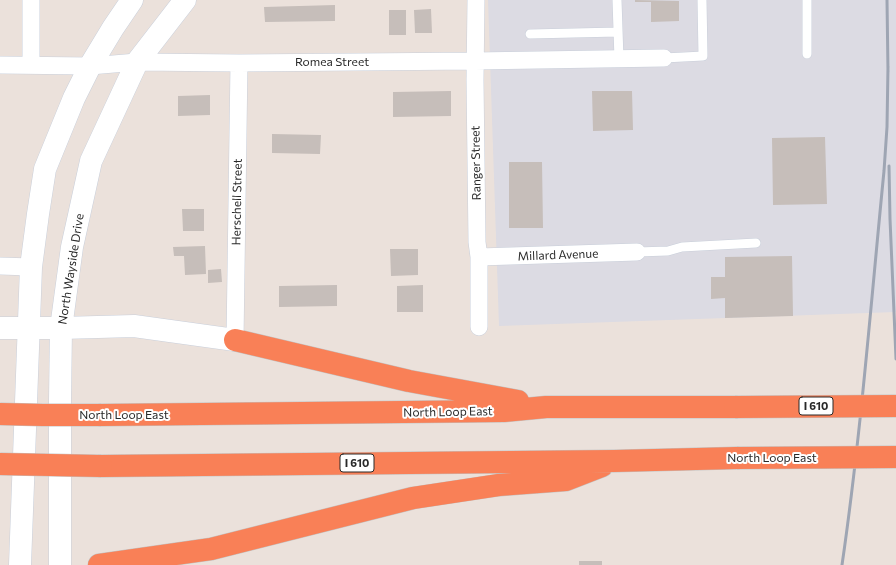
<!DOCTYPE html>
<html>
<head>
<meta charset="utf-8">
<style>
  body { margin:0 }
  canvas { display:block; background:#ebe1db }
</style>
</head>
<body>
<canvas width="896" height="565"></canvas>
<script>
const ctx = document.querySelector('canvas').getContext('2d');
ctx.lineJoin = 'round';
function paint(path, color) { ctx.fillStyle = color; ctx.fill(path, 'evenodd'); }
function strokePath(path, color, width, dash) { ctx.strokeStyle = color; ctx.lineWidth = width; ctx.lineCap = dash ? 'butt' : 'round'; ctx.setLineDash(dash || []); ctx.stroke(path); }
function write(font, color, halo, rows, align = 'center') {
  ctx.font = font + ' Commissioner,sans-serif'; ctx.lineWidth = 4; ctx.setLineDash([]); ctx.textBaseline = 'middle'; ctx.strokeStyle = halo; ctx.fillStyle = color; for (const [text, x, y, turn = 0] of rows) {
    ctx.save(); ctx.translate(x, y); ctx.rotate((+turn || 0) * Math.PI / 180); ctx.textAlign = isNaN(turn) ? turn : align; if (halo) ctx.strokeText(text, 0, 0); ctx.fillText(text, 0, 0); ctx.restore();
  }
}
paint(new Path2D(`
  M488,0H896V312L499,326Z`), '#dcdbe3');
paint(new Path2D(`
  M635,0L679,1V21L651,22V2H635Z
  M335,5V21L265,22L264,7Z
  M431,9L432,33H415L414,10Z
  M389,10H406V35H389Z
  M451,91V116L393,117V92Z
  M592,91H632L633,130L593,131Z
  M210,95V115L178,116V96Z
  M272,134L321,135L320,154L272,153Z
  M825,137L827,204L773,205L772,138Z
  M509,162H542L543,228H509Z
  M182,209H204V231H183Z
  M205,246L206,274L185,275L184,256H174L173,247Z
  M390,249H418V275L391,276Z
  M792,256L793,316L725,318V298L711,299V277H725V257Z
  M221,269L222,282L208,283V270Z
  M337,285V306L279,307V286Z
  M423,285V312H397V286Z
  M579,561H602V565H579Z`), '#c6beba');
const lane = new Path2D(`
  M617,0L619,59
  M807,0V54
  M530,34L618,32
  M664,58L703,56L702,0
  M637,252L668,251L682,247L756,243`);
const street = new Path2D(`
  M31,0V65
  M476,0L475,80L477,242L479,257V327
  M0,65L90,66L137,62L239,63L475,61L664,58
  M479,257L637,252
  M0,266L31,267
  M235,340L239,63`);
const secondary = new Path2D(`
  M0,328H61L134,326L235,340
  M20,565L31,267L38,214L45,169L74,98L90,66L113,28L132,0
  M60,565V401L61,328L72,247L91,161L137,62L185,0`);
const highway = new Path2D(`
  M235,340L409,381L518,401
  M101,415L504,411L546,407H735
  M101,466L614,461L737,458
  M99,565L211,549L413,498L499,485L566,480L602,466`);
strokePath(lane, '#c9cfda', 10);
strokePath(street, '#c9cfda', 18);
strokePath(secondary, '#c9cfda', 23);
strokePath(highway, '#c3c3c3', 23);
strokePath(lane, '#fff', 9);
strokePath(street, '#fff', 17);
strokePath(secondary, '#fff', 22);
strokePath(highway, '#f98057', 22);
strokePath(new Path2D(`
  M887,0L888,72
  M889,166L890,219L896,359
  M842,565C861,434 871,302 884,171L887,127L888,66`), '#9ea5b3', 3);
const highwayBridge = new Path2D(`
  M735,407L896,406
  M0,414L43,415H101
  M737,458L896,457
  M0,464L101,466`);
strokePath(highwayBridge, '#c3c3c3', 23, []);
strokePath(highwayBridge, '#f98057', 22);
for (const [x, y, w] of [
  [816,406,34],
  [357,463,34]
]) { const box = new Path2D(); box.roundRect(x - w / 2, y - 9, w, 18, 3); ctx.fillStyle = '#fff'; ctx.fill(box); strokePath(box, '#292929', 1); }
write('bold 11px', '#292929', null, [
  ["I 610",816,406],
  ["I 610",357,463]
]);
write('12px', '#292929', '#fff', [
  ["Romea Street",332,62],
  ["Ranger Street",476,163,-91],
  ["Herschell Street",237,202,-89],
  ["Millard Avenue",558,255,-2],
  ["North Wayside Drive",71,269,-81],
  ["North Loop East",448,412,-1],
  ["North Loop East",124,415],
  ["North Loop East",772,458]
]);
</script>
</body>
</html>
